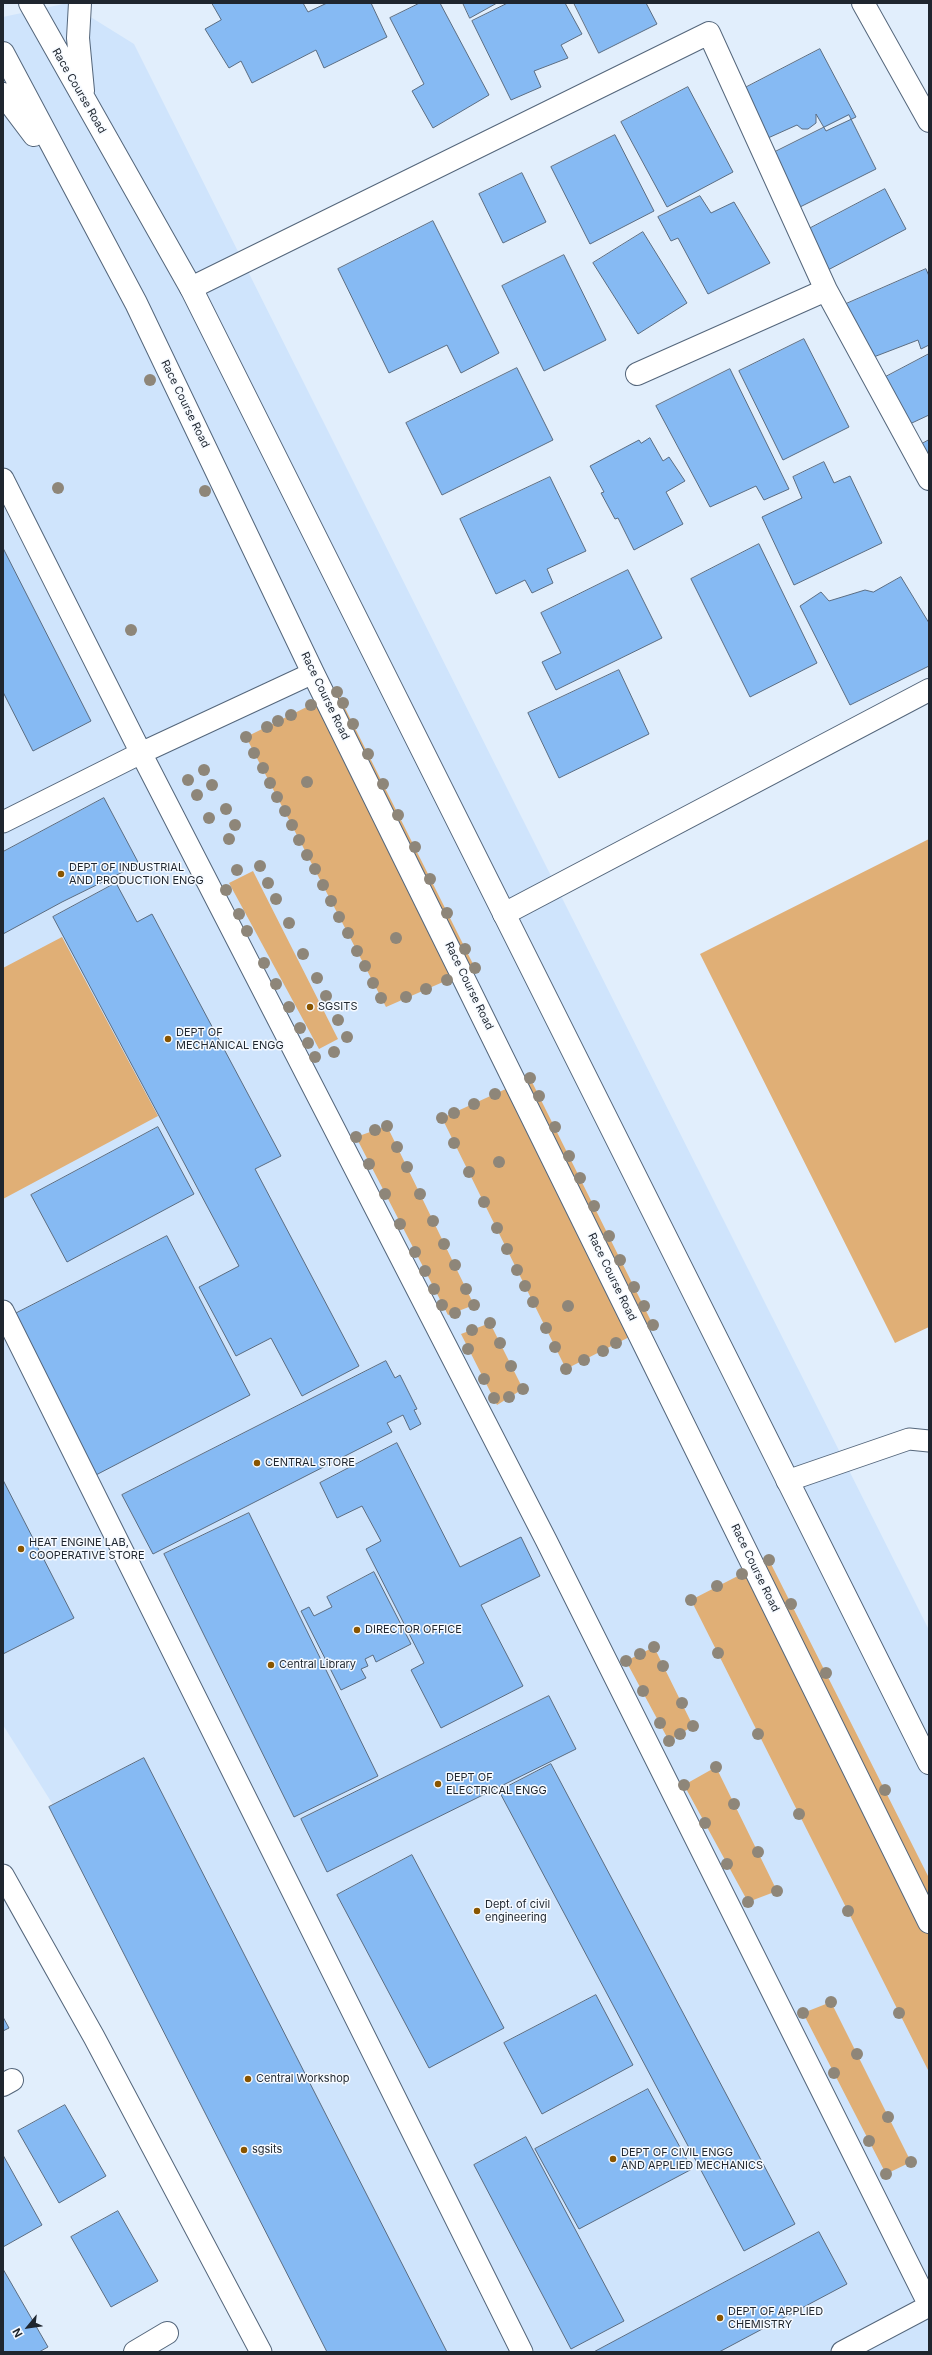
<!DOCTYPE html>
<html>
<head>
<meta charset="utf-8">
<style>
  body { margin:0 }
  #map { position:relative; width:932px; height:2355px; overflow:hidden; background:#e1eefc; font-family:Inter,sans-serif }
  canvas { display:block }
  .frame { position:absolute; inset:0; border:4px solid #1f262f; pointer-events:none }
  .north { position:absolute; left:8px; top:2307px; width:40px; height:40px; -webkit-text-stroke:3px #f6faff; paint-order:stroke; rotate:241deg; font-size:11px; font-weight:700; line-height:16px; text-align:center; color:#1f262f }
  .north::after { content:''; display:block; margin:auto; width:14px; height:18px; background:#1f262f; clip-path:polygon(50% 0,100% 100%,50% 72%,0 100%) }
</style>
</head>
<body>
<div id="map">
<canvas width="932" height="2355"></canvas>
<div class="frame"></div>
<div class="north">N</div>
</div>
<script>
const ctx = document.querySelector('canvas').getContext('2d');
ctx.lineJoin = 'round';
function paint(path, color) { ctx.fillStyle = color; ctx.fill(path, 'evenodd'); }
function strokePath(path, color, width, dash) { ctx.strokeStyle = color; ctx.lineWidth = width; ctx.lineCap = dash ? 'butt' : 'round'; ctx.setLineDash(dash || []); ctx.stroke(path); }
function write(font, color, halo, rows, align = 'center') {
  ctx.font = font + ' Inter,sans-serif'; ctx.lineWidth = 3; ctx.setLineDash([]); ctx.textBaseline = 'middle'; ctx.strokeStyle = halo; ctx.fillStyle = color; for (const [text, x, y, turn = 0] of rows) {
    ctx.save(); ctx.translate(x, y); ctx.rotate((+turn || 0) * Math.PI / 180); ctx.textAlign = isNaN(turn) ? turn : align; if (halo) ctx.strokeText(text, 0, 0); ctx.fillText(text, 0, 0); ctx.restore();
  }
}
paint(new Path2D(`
  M68,3L134,44L929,1630V2352H396L3,1725V17Z`), '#cfe4fc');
paint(new Path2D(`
  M337,692L475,968L386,1007L246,737Z
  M929,839V1327L895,1343L700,954Z
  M253,871L338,1039L319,1049L229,883Z
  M62,937L158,1116L3,1199V968Z
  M530,1078L653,1325L566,1369L442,1118Z
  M387,1126L474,1305L448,1315L356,1137Z
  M490,1323L523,1389L497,1405L461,1334Z
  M769,1560L929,1878V2072L691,1600Z
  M654,1647L693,1726L669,1741L626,1661Z
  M716,1767L777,1891L748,1902L684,1785Z
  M831,2002L911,2162L886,2174L803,2013Z`), '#e0af76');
const building = new Path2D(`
  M212,3H303L308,12L327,3H371L387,37L324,68L316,50L252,83L241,61L229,68L205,29L221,20Z
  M420,3H440L489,95L433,128L412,91L424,84L390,18Z
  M463,3H497L470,18Z
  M508,3H565L582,34L561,45L568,58L534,71L541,87L511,100L472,21Z
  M574,3H646L657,24L599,53Z
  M820,49L856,117L826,131L816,114V123L808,129H802L797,125L768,138L741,90Z
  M688,87L733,172L667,207L621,122Z
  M849,115L876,169L800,207L773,153Z
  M615,135L654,211L590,244L551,167Z
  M522,173L546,222L503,243L479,194Z
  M885,189L906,229L826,271L805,231Z
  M700,196L711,213L734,202L770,263L708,294L678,238L671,241L658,217Z
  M433,221L499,353L461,373L447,345L389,373L338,269Z
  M643,232L687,303L638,334L593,263Z
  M564,255L606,340L544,371L502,286Z
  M926,269L929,276V345L921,349L918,340L871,358L846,304Z
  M804,339L849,427L783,460L739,371Z
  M929,354V415L899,429L876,382Z
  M517,368L553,440L442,495L406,423Z
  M730,369L789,489L764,500L756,486L710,507L656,406Z
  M650,438L663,461L669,457L685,481L666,492L683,524L634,550L618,518L615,519L601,493L604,492L590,466L639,440L641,443Z
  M929,440V463L920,445Z
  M824,462L834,483L850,476L882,543L794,585L762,517L802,498L793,477Z
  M550,477L586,551L547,569L553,583L532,593L525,580L496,594L460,519Z
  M759,544L817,663L750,697L691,579Z
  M3,548L91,721L33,751L3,692Z
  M628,570L662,638L556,690L542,662L561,653L541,613Z
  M901,577L929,623V666L850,705L800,606L821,592L829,601L865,590L873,592Z
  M619,670L649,734L559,778L528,713Z
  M104,798L139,864L62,902L3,934V852Z
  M116,883L137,922L152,914L281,1156L255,1169L359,1366L302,1396L271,1338L236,1356L199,1287L239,1266L53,917Z
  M158,1127L194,1194L67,1262L31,1195Z
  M167,1236L250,1395L94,1476L11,1316Z
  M386,1361L395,1378L400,1375L417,1409L414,1410L421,1424L410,1430L403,1415L387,1423L392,1432L153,1554L122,1495Z
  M397,1443L460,1567L521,1537L540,1576L481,1605L523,1686L441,1728L411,1670L424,1663L366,1549L381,1541L362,1506L337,1518L320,1483Z
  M3,1480L74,1618L3,1654Z
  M249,1513L378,1776L294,1817L164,1554Z
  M374,1572L411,1644L376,1662L373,1655L365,1659L368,1666L361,1669L366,1678L341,1690L301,1611L309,1607L314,1616L332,1607L327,1597Z
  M549,1696L576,1749L327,1872L301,1819Z
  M144,1758L447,2352H327L49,1807Z
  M551,1764L795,2224L744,2251L499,1791Z
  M412,1855L504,2028L429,2068L337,1895Z
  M596,1995L633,2065L542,2114L504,2043Z
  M3,2017L9,2028L3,2031Z
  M648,2089L692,2169L579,2229L535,2149Z
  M65,2105L106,2176L59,2203L18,2131Z
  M526,2137L624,2321L571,2349L474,2165Z
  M3,2155L42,2225L3,2247Z
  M118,2211L158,2281L111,2307L71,2237Z
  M819,2232L847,2284L719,2352H594Z
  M3,2269L48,2347L39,2352H3Z`);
paint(building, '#86baf3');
strokePath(building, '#5b6d82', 1);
const lane = new Path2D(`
  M3,479L141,753L546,1540L929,2305
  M3,822L141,753L313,673
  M3,1311L522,2352
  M787,1481L909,1439L929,1441
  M3,1875L94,2037L261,2352
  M842,2352L929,2306`);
const street = new Path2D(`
  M863,3L929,121
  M191,288L709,33L826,290L929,479
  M637,374L826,290
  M504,914L929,690
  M3,2085L12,2080
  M135,2352L167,2333`);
const secondary = new Path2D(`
  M30,3L191,288L929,1763
  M80,3L78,38L83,91
  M3,53L136,303L313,673L929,1922
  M3,94L34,135`);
strokePath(lane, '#54667b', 23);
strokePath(street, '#54667b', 24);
strokePath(secondary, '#54667b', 24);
strokePath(lane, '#fff', 21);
strokePath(street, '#fff', 22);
strokePath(secondary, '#fff', 22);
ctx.fillStyle = '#8e8679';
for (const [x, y] of [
  [150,380],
  [58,488],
  [205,491],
  [131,630],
  [337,692],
  [343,703],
  [311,705],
  [291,715],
  [278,721],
  [353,724],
  [267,727],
  [246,737],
  [254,753],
  [368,754],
  [263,768],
  [204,770],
  [188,780],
  [307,782],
  [270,783],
  [383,784],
  [212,785],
  [197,795],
  [277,797],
  [226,809],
  [285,811],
  [398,815],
  [209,818],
  [235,825],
  [292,825],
  [229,839],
  [299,840],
  [415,847],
  [307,855],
  [260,866],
  [315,869],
  [237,870],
  [430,879],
  [268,883],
  [323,885],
  [226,890],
  [276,899],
  [331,901],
  [447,913],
  [239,914],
  [339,917],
  [289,923],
  [247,931],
  [348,933],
  [396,938],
  [465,949],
  [357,951],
  [303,954],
  [264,963],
  [365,966],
  [475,968],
  [317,978],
  [447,980],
  [373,983],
  [276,984],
  [426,989],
  [326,996],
  [406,997],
  [381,998],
  [289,1007],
  [338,1020],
  [300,1028],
  [347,1037],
  [308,1043],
  [334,1052],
  [315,1057],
  [530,1078],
  [495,1094],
  [539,1096],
  [474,1104],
  [454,1113],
  [442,1118],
  [387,1126],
  [555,1127],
  [375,1130],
  [356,1137],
  [454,1143],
  [397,1147],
  [569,1156],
  [499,1162],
  [369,1164],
  [407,1167],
  [469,1172],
  [580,1178],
  [385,1194],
  [420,1194],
  [484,1202],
  [594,1206],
  [433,1221],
  [400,1224],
  [497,1228],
  [609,1236],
  [444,1244],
  [507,1249],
  [415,1252],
  [620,1260],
  [455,1265],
  [517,1270],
  [425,1271],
  [525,1286],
  [634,1287],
  [434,1289],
  [466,1289],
  [533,1302],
  [442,1305],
  [474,1305],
  [568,1306],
  [644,1306],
  [455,1313],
  [490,1323],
  [653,1325],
  [546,1328],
  [472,1330],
  [500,1343],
  [616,1343],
  [555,1347],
  [468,1349],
  [603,1351],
  [584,1360],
  [511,1366],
  [566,1369],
  [484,1379],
  [523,1389],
  [509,1397],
  [494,1398],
  [769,1560],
  [742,1574],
  [717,1586],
  [691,1600],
  [791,1604],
  [654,1647],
  [718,1653],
  [640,1654],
  [626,1661],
  [663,1666],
  [826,1673],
  [643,1691],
  [682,1703],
  [660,1723],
  [693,1726],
  [680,1734],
  [758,1734],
  [669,1741],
  [716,1767],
  [684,1785],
  [885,1790],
  [734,1804],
  [799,1814],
  [705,1823],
  [758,1852],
  [727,1864],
  [777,1891],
  [748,1902],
  [848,1911],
  [831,2002],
  [803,2013],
  [899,2013],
  [857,2054],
  [834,2073],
  [888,2117],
  [869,2141],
  [911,2162],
  [886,2174]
]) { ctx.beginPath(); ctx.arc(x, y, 6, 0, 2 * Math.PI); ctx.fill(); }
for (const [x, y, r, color] of [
  [61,874,4,"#895500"],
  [310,1007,4,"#895500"],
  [168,1039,4,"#895500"],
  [257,1463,4,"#895500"],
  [21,1549,4,"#895500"],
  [357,1630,4,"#895500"],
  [271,1665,4,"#895500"],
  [438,1784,4,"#895500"],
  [477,1911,4,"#895500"],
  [248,2079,4,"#895500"],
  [244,2150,4,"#895500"],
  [613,2159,4,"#895500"],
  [720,2318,4,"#895500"]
]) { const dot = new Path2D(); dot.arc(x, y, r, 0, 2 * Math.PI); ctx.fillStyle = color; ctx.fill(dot); strokePath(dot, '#f6faff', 1.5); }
write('11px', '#1f262f', '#f6faff', [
  ["Race Course Road",79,91,60],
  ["Race Course Road",185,404,64],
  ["Race Course Road",325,696,64],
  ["Race Course Road",469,986,64],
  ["Race Course Road",612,1277,64],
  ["Race Course Road",755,1568,64]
]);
write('11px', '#1f262f', '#f6faff', [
  ["DEPT OF INDUSTRIAL",69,868],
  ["AND PRODUCTION ENGG",69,881],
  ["SGSITS",318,1007],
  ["DEPT OF",176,1033],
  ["MECHANICAL ENGG",176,1046],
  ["CENTRAL STORE",265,1463],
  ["HEAT ENGINE LAB,",29,1543],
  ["COOPERATIVE STORE",29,1556],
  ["DIRECTOR OFFICE",365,1630],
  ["Central Library",279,1665],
  ["DEPT OF",446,1778],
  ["ELECTRICAL ENGG",446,1791],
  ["Dept. of civil",485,1905],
  ["engineering",485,1918],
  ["Central Workshop",256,2079],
  ["sgsits",252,2150],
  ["DEPT OF CIVIL ENGG",621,2153],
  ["AND APPLIED MECHANICS",621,2166],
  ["DEPT OF APPLIED",728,2312],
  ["CHEMISTRY",728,2325]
], 'left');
</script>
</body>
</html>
